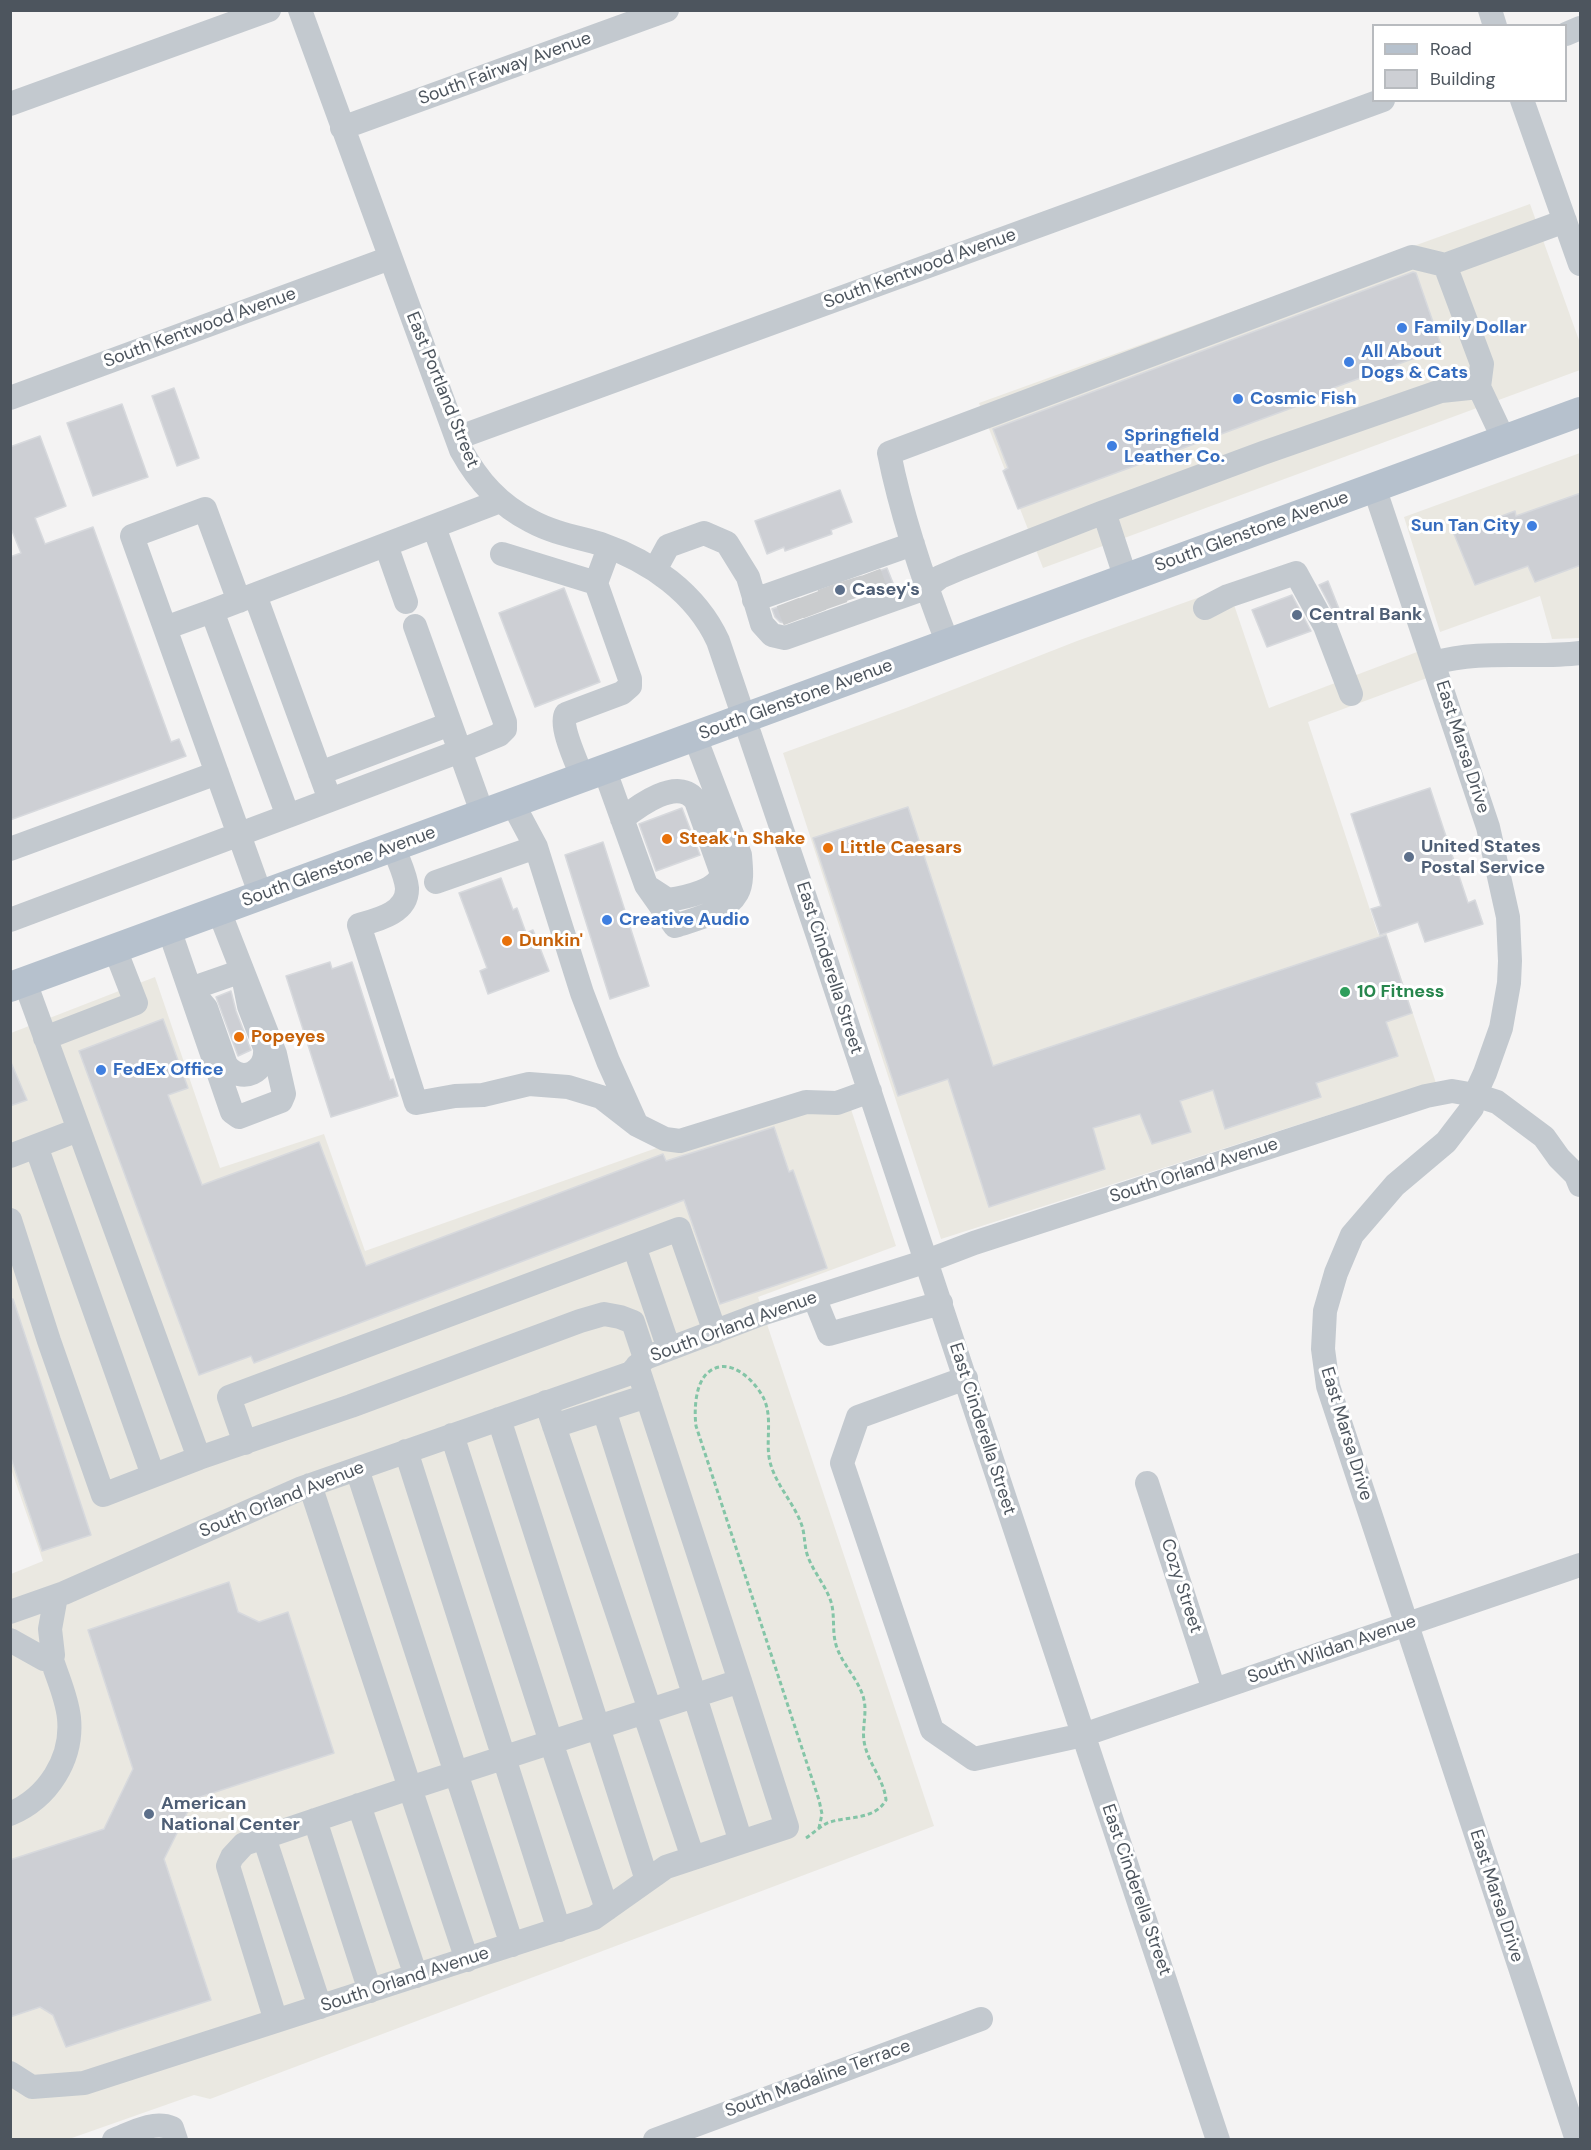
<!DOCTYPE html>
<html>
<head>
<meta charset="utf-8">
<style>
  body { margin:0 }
  #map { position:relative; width:1591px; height:2150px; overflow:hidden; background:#f4f3f3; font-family:"DM Sans",sans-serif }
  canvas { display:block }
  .frame { position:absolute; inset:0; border:12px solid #4d555e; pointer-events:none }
  .legend { position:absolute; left:1372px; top:24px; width:195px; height:78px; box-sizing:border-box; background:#fff; border:2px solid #b8bbbf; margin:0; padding:8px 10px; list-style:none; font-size:18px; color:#4d555e }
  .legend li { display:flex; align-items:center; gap:12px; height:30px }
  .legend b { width:30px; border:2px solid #b8bbbf }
</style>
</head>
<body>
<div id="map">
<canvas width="1591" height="2150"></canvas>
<div class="frame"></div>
<ul class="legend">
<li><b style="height:8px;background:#b6c1cd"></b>Road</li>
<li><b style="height:16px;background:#cdcfd4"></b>Building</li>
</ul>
</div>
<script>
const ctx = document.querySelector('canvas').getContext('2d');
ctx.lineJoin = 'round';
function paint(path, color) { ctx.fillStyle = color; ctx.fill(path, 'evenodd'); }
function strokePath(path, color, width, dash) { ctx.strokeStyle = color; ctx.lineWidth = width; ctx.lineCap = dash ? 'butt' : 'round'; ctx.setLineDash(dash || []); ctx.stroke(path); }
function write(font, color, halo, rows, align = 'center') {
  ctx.font = font + ' "DM Sans",sans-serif'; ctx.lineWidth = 6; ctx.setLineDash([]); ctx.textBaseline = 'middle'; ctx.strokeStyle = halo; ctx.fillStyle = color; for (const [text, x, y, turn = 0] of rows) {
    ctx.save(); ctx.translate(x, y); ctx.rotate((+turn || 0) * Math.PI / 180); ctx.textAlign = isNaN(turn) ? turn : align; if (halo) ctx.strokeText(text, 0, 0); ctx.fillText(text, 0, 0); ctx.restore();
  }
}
paint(new Path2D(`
  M1530,204L1580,343V370L1043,568L979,403Z
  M1580,453V638L1552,639L1540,596L1440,632L1404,517Z
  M1228,587L1269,708L1417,652L1427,678L1308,722L1378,934L1386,932L1436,1083L1366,1103L941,1239L783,753L906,708L1077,641Z
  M155,977L220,1168L324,1134L365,1251L699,1133L844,1088L896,1246L758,1297L934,1826L210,2099L194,2095L69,2139L11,2140V1574L43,1561L11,1469V1033Z`), '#eae8e1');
const building = new Path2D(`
  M1413,272L1416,273L1442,348L1333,388L1335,392L1018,509L1003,471L1008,468L993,429Z
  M174,388L199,458L177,466L152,396Z
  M122,404L148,477L93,496L67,423Z
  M40,436L66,506L35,518L45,544L93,527L171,742L179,739L186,756L10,820V557L21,553L10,526V447Z
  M840,490L852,522L831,530L832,534L785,551L784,547L767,554L755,521Z
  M1581,493V565L1535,582L1528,566L1475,585L1454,534L1515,511L1516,516Z
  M887,568L893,583L784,623L780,622L775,617L772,609Z
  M1328,581L1343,619L1338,621L1319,585Z
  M564,588L600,682L535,707L499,613Z
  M1292,595L1311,631L1267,647L1252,610Z
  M1430,788L1468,903L1475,900L1483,924L1425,942L1418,922L1380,935L1371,909L1381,906L1351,814Z
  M908,807L993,1066L1386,935L1412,1013L1386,1022L1398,1056L1316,1083L1321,1097L1225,1129L1213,1090L1180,1101L1191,1132L1152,1144L1140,1114L1093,1128L1105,1169L989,1207L948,1079L898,1096L813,838Z
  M682,808L700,855L656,871L639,824Z
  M603,842L649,986L610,999L565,855Z
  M501,878L513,910L517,908L526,933L533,930L549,971L488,994L480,971L487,968L459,893Z
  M330,962L332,969L352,962L390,1080L393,1079L398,1096L331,1117L286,976Z
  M231,991L236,1011L251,1050L238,1056L216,997Z
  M163,1019L188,1088L168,1095L202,1185L319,1142L366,1266L663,1154L666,1161L774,1127L789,1172L793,1170L827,1268L720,1304L684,1200L254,1363L251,1356L199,1375L79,1051Z
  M10,1060L27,1100L10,1106Z
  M10,1299H13L91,1535L42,1551L10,1455Z
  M229,1582L238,1612L259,1622L288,1612L334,1753L194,1799L164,1859L211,2000L66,2047L53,2015L40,2007L10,2017V1860L104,1829L133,1769L88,1630Z`);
paint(building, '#cdcfd4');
strokePath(building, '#d7d9dd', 1.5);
strokePath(new Path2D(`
  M869,573L876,592
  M850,579L856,598
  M829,586L836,606
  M808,595L815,614
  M788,602L795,621`), '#caccce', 24, [24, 12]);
strokePath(new Path2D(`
  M806,1838C814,1833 821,1825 830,1822C849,1816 875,1820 886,1800C884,1779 867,1762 864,1741C862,1728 867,1713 864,1700C860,1681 844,1667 837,1648C831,1632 836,1614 830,1599C824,1583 812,1570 807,1554C804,1544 805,1533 801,1523C793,1502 776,1485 770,1462C765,1442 773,1419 764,1399C756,1382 731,1356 710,1371C695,1381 694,1410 696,1426L819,1800L822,1814L819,1828`), '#84c5a7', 3, [4.5, 3]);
strokePath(new Path2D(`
  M300,10L461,450C478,481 499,505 531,521C553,533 577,537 601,544C650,561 696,593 718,641L818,936L1218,2140
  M1490,10L1495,26
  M1566,34L1580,28
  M1522,100L1580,264
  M10,104L269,10
  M342,128L667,10
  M1479,387L1482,364L1445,265L1565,221
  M10,398L390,258
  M457,438L1383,100
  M1374,487L1488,827L1508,917L1510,961L1509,983L1501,1028L1485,1073L1475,1095L1472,1108L1446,1142L1395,1185L1352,1235L1336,1273L1325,1311L1323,1349L1328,1386L1577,2140
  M386,545L406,602
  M502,554L596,583
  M655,570L668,546L704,533L727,543L748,577L762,624L772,635L785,638L926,588L940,577L961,568L1104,512
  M1126,579L1104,512L1263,453L1441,391L1479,387L1504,440
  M255,595L330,800
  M754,600L913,544
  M239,601L205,509L132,536L261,896
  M1205,608L1228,596L1296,573L1325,626L1351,694
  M415,626L460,751L499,735L505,729V722L434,527
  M165,628L212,611
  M948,644C924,582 902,518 889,453L1412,257L1445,265
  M1434,663C1482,649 1531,659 1580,653
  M605,771L646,885L675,926C695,919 726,913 737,893C743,882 741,867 740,855L695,737
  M320,773L450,724
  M583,779C578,765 559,726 566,714L622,693L630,686V679L596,583L609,548
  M483,815L460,751L288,816L212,611L500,501
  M622,819C637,807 679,775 696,801L721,871C724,890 682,898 668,900L648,887
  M536,847L582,993L608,1061L635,1121
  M394,848C398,860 406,875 407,888C408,913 377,920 359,925L416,1103L455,1096L483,1095L529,1084L568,1087L601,1097L637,1125L665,1139L680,1141L806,1102L837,1103L870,1091
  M10,849L217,773
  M436,882L536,847L513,804
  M10,920L288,816
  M169,929L232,1112L239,1117L281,1101L284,1094L275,1054L219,911
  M242,971L249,1006L265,1048C267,1072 242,1085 226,1065L206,1008L190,989Z
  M25,982L199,1458
  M45,1038L136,1003L115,949
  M36,1146L153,1475
  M10,1156L78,1130
  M10,1220L49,1341L103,1495L199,1458L351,1406L580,1321L604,1314L620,1317L633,1322L645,1358
  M634,1246L669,1349
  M814,1297L829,1334L941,1303
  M637,1366L740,1681
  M966,1378L858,1417L842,1463L932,1730L974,1759L1083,1735L1580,1565
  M546,1402L650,1710
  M604,1410L741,1842
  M499,1419L647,1880
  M554,1426L647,1396
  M452,1435L551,1742L607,1909
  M245,1443L229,1397L679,1229L715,1332
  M406,1451L559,1930
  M357,1469L512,1945
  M1147,1483L1214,1690
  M10,1612L64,1593L302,1488L631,1373L645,1358L761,1314L927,1261L974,1243L1426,1096L1452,1091L1475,1095L1497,1102L1544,1137L1559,1158L1576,1175L1580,1185
  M10,1640L44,1659L52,1660L53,1655L50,1629L56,1596
  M644,1712L693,1858
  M359,1805L416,1976
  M10,1814C48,1798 73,1759 69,1718C67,1698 58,1679 52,1660
  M315,1820L370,1991
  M264,1837L320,2007
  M276,2021L228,1866L232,1857L244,1844L410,1788L310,1485
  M10,2073L32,2087L84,2083L594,1918L666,1867L787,1827L740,1681L410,1788L467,1960
  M114,2140C132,2133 153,2120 172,2128L176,2140
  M655,2140L981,2019`), '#c3c9cf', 24);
strokePath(new Path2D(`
  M10,987L1580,412`), '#b6c1cd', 30);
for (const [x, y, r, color] of [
  [1402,328,6,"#3f7fe0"],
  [1349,362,6,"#3f7fe0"],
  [1238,399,6,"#3f7fe0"],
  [1112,446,6,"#3f7fe0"],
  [1532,526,6,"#3f7fe0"],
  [840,590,6,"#5c6f8a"],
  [1297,615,6,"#5c6f8a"],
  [667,839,6,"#e8710a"],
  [828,848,6,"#e8710a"],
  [1409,857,6,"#5c6f8a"],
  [607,920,6,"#3f7fe0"],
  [507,941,6,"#e8710a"],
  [1345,992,6,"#2e9e5b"],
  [239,1037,6,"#e8710a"],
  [101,1070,6,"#3f7fe0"],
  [149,1814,6,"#5c6f8a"]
]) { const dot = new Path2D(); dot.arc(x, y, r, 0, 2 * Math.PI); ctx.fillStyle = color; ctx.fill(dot); strokePath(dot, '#fff', 2); }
write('18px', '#4d555e', '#fff', [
  ["South Fairway Avenue",505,69,-20],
  ["South Kentwood Avenue",920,269,-20],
  ["South Kentwood Avenue",200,328,-20],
  ["East Portland Street",442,390,68],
  ["South Glenstone Avenue",1252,532,-20],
  ["South Glenstone Avenue",796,700,-20],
  ["East Marsa Drive",1462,747,72],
  ["South Glenstone Avenue",339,867,-20],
  ["East Cinderella Street",829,968,72],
  ["South Orland Avenue",1194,1171,-18],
  ["South Orland Avenue",734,1327,-20],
  ["East Cinderella Street",982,1429,72],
  ["East Marsa Drive",1346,1434,73],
  ["South Orland Avenue",282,1500,-22],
  ["Cozy Street",1181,1586,72],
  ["South Wildan Avenue",1332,1650,-19],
  ["East Cinderella Street",1136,1890,71],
  ["East Marsa Drive",1496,1896,72],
  ["South Orland Avenue",405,1980,-18],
  ["South Madaline Terrace",818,2079,-20]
]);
write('bold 18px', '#366cbe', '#fff', [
  ["Family Dollar",1414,328],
  ["All About",1361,352],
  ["Dogs & Cats",1361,373],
  ["Cosmic Fish",1250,399],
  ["Springfield",1124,436],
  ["Leather Co.",1124,457],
  ["Sun Tan City",1520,526,"right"],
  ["Creative Audio",619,920],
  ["FedEx Office",113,1070]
], 'left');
write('bold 18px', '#4e5e75', '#fff', [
  ["Casey's",852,590],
  ["Central Bank",1309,615],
  ["United States",1421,847],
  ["Postal Service",1421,868],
  ["American",161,1804],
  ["National Center",161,1825]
], 'left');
write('bold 18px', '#c56008', '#fff', [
  ["Steak 'n Shake",679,839],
  ["Little Caesars",840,848],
  ["Dunkin'",519,941],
  ["Popeyes",251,1037]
], 'left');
write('bold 18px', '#27864d', '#fff', [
  ["10 Fitness",1357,992]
], 'left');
</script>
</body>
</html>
